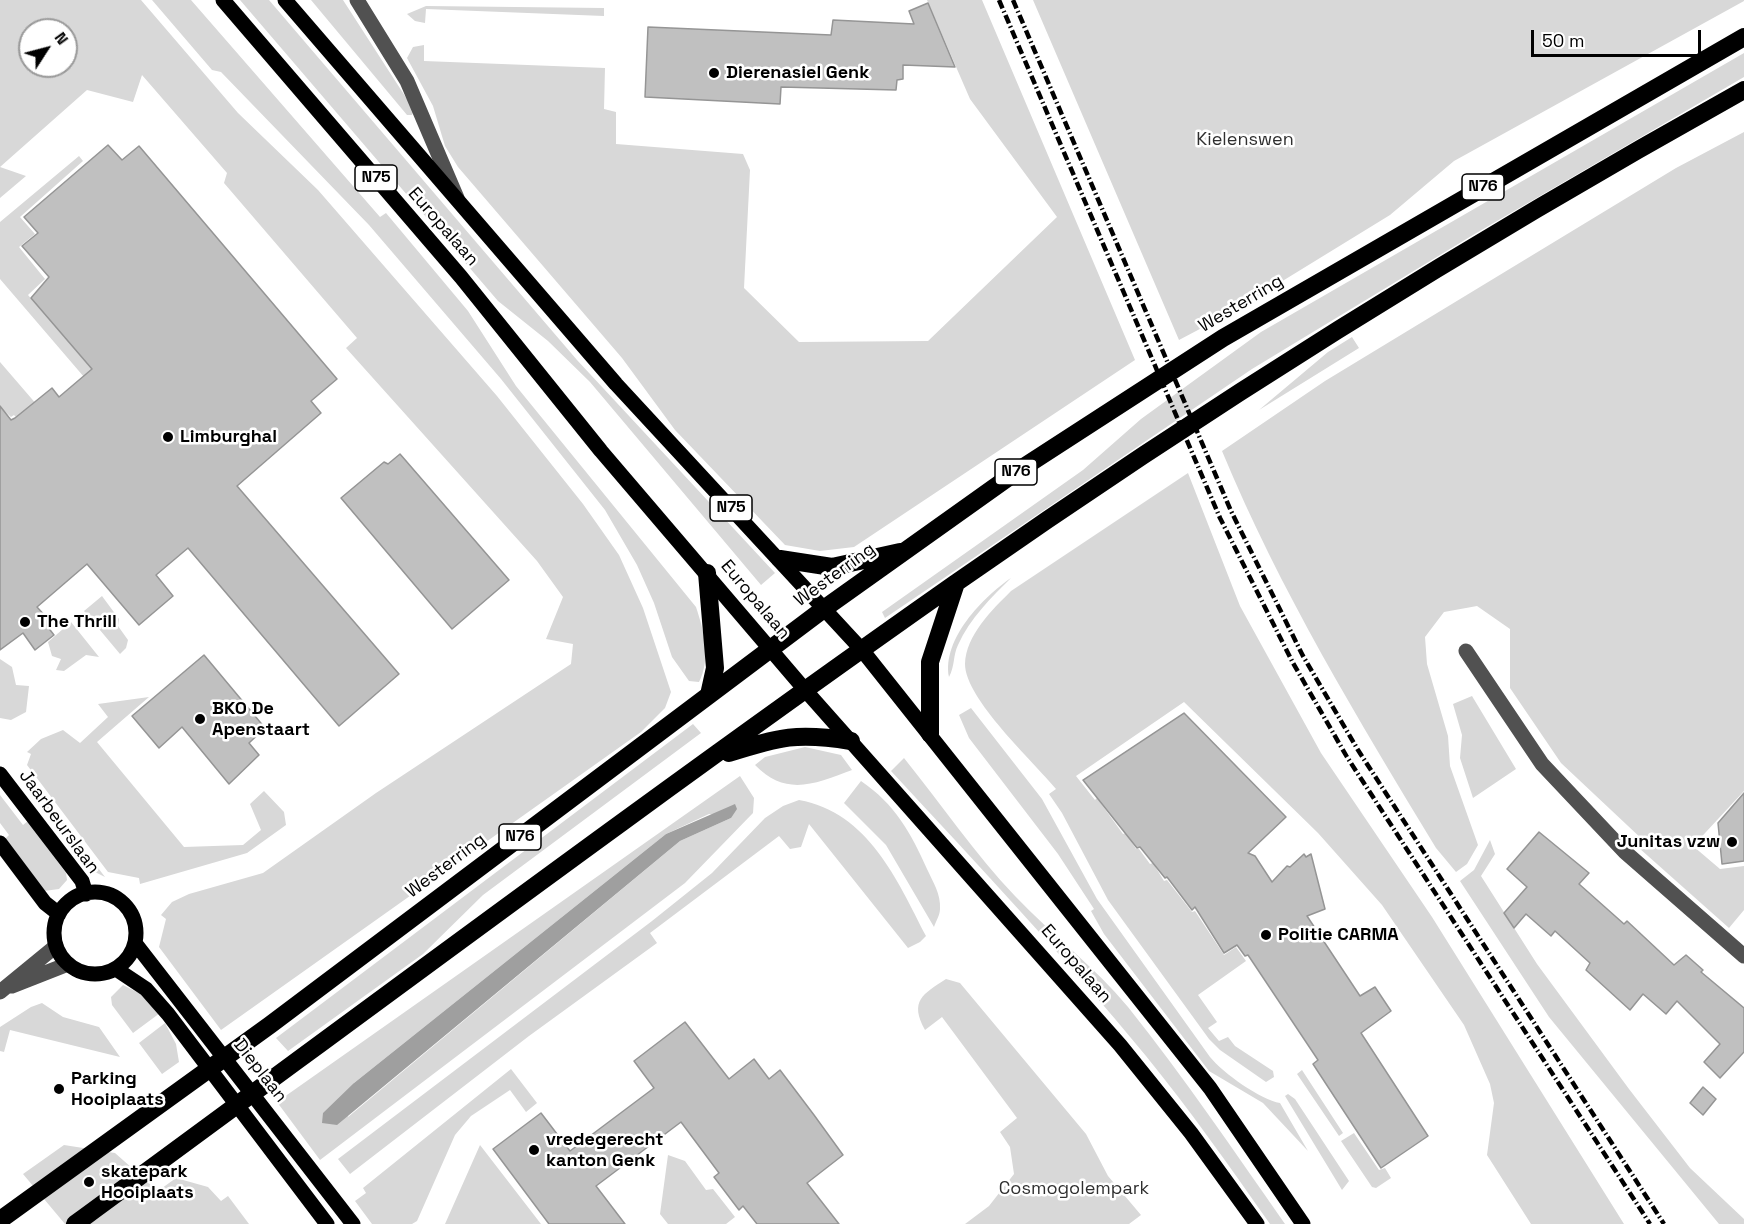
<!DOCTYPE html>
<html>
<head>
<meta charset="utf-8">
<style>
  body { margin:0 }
  #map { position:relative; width:1744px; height:1224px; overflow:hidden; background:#fff; font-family:"Space Grotesk",sans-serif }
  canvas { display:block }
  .north { position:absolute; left:18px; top:18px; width:60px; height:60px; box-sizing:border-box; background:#fff; border:2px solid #999; border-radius:50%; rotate:54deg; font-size:16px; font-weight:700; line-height:24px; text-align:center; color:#000 }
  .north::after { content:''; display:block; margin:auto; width:21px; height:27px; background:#000; clip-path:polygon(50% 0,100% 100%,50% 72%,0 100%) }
  .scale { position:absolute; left:1531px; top:30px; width:170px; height:27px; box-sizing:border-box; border:3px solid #000; border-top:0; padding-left:8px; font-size:18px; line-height:21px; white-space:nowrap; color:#000; -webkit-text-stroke:4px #fff; paint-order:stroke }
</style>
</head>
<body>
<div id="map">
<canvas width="1744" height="1224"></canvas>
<div class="north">N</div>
<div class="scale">50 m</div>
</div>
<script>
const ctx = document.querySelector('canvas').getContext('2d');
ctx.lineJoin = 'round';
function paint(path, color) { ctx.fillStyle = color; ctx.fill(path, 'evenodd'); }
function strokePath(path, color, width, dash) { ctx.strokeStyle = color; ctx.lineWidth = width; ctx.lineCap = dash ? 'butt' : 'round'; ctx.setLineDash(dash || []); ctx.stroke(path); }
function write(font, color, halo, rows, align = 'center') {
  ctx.font = font + ' "Space Grotesk",sans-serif'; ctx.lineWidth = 5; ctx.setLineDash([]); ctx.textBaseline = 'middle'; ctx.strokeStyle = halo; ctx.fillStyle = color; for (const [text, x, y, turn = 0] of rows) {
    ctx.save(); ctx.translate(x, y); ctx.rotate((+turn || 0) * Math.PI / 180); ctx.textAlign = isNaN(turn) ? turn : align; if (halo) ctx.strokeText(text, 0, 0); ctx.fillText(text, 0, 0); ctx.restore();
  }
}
paint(new Path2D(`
  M0,0H141L238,113L318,190L497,396L583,504L619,555L643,608L671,692L665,708L641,732L221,1030L159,947L166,919L161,915L172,902L189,894L263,873L376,793L571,664L573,644L546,639L563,597L537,561L346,348L357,338L224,183L227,173L142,75L133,102L87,90L0,167L26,176L0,198ZM30,30H66V66H30Z
  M152,0H191L380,217L386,213L468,311L516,386L696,607C704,631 711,659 699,682L689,681L672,657L654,603L637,565L605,510L501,379L369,225L221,72L212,70Z
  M240,0H269L577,360L775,573L761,585L590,382L548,341L498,301Z
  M311,0H343L414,110L412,115H407Z
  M927,0H982L1135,360L854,547L820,551L785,545L675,430L622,358L458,167L445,146L433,106L407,58L413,47L424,45V61L605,68L604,109L616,112V144L743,154L750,170L744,288L799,342L928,341L1057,217L970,99Z
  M1033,0H1744V1L1454,161L1390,215L1232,312L1179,340Z
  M426,6L604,8V16L426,9L425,23L415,21L407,14Z
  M1744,53V77L1473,235L1252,369L885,618L882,612L1083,470L1141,419L1261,332Z
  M1744,132V791L1693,846L1720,869L1744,866V910L1729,928L1639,848L1644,841L1561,763L1510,688V629L1477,606L1444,612L1425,637L1427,664L1448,736L1450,766L1478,845L1467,864L1456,872L1436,848C1358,719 1280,591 1222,451L1325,381L1676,168Z
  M79,156L83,161L20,217L35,234L19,247L45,279L28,295L99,377L90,384L0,279V222Z
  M1352,337L1359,348L1259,410L1328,352Z
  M0,362L50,420L25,428L14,415L11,417L0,407Z
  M1188,473L1240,606L1321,753L1432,917L1624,1224H1531L1487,1155L1494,1103L1490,1084L1464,1025L1382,905L1318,833L1184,702L1076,776L1095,800L1097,798L1123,834L1126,833L1136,849H1139L1150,864L1153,863L1164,881L1167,880L1192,912L1195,911L1224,955L1236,947L1246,961L1198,995L1217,1022L1208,1028L1219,1041L1228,1037L1235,1046L1273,1071L1274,1077L1266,1082L1220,1050L1209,1039L1108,900L1062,813L1049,794L1056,789C1034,762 965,699 965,664C966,635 992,610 1011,591Z
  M1011,578C991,598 970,618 958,645C953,655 955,666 949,677C942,639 983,597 1011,578Z
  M102,596L119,619L118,626L128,640L126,648L120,654L84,611Z
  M71,622L99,657L86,655L64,671L56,670L61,659L52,656L48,642Z
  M0,659L12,667L16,685L29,686L26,712L11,720L0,718Z
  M1472,696L1516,769L1473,798L1460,758L1462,735L1453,704Z
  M149,697L97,742L184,847L243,845L261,830L250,804L264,791L284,812L286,825L247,853L140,884L139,878L108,872L27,765L31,754L27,752L41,739L63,730L80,743L108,717L98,704Z
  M971,708L1042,799L1097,899L1210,1057C1223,1073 1261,1100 1280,1103L1308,1151L1263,1103L1209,1071L1104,934L1091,911L1094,909L1058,854L969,738L959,715Z
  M693,724L701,733L483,895L423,954L288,1051L276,1038Z
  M805,747L841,755L852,770C815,784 786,797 755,765L765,757Z
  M904,758C941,804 975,854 1015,896C1052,935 1094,966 1128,1007C1184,1077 1234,1151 1285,1224H1270C1230,1167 1190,1110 1146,1056C1065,957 978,865 891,771Z
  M740,776L754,798L753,813L685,883L320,1160L277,1102ZM709,814L731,818L680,841L348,1117L354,1083L666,834Z
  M861,781C895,804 911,833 927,869C933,882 941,894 940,909C940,915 936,921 934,927L886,845L844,803Z
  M0,795L23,825L28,821L66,873L67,880L59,889L44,891L4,840L9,835L0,823Z
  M799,800C869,813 897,880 926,936L920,942L908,948L809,824L801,847L790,849L779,836L650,933L657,943L529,1036L350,1174L338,1159L652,921L712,873L765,818L783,806Z
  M50,805L105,877L91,870L45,809Z
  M1490,840L1495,854L1481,876L1537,964L1629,1089L1690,1168L1744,1219V1224H1719L1549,1017L1460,881L1474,870Z
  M946,979L960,983L1086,1134L1108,1176L1141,1215L1129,1224H965L989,1206L1014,1174L1010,1147L1000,1132L1017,1118L942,1017L925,1030C909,1001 923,994 946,979Z
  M123,985L143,995L160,1013L133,1033L112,1005L111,997Z
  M42,1003L63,1017L99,1027L120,1057L10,1030L4,1052L0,1051V1027L31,1007Z
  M165,1023L176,1044L179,1062L162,1074L139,1043Z
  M511,1069L537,1103L526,1112L510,1090L471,1116L455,1135L417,1221L412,1224H372L355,1201L366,1193L363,1188Z
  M1302,1070L1343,1133L1339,1136L1297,1074Z
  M1288,1094L1295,1099L1349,1181L1342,1190L1285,1096Z
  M1354,1133L1379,1170L1385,1168L1391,1178L1376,1188L1372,1187L1341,1141Z
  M64,1145L115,1153L158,1191L176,1178L208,1187L221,1201L228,1196L249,1224H65L23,1174Z
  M480,1145L541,1224H445Z
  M668,1155L685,1161L706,1190L713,1189L735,1217L726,1224H668L660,1214Z`), '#d8d8d8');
paint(new Path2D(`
  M735,804L737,809L731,818L680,841L337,1125L322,1123L323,1113L354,1083L666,834Z`), '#9f9f9f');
const building = new Path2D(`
  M928,3L955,67L903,65V79L897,80L896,90L781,87L780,104L645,97L648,27L831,35L833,20L914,24L909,11Z
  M108,145L122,160L139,146L337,379L311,401L321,413L237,486L399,674L339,726L188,548L156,575L173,596L139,625L87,564L37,607L48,619L47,626L54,635L35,650L23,633L0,650V406L11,420L15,418L52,388L59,397L92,369L31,298L49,277L22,246L38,233L24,217Z
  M400,454L509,580L452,629L341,498L384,462L388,464Z
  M204,655L265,728L249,743L259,755L229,784L182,727L159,748L132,716Z
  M1184,713L1286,817L1248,853L1255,856L1272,882L1287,866L1290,867L1304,854L1306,857L1311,854L1325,909L1307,916L1360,996L1375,987L1391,1011L1361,1033L1428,1136L1381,1168L1313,1064L1318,1060L1248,955L1245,956L1237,945L1224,953L1195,907L1192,910L1167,877L1165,878L1140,847L1137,848L1083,780Z
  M1744,793V861L1722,864L1718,823Z
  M1539,832L1589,873L1579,884L1624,924L1627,921L1674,965L1686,955L1703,970L1701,972L1744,1008V1052L1720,1078L1704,1062L1720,1044L1677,1001L1666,1014L1643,994L1630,1010L1586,970L1590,963L1555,931L1551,936L1526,914L1514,928L1504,913L1527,887L1507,869Z
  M685,1022L729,1079L754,1059L769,1079L780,1070L814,1115L843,1155L807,1183L839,1224H757L743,1206L739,1210L714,1177L719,1173L681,1122L596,1186L625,1224H549L493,1149L541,1113L570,1151L654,1088L634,1061Z
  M1703,1087L1716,1099L1703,1115L1690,1103Z`);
paint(building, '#c0c0c0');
strokePath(building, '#959595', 1.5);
strokePath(new Path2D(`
  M357,0L407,81L457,198
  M1466,651L1542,764L1625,852L1744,956
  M12,986L68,964
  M0,992L56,946`), '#515151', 15);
strokePath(new Path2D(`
  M223,0L461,277L601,451L806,691L1120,1045L1191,1133L1257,1224
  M285,0L616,384L862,650L1210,1088L1303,1224
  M0,774L82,881L86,894
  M0,843L45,903L59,914
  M54 933a41 41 0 1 1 82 0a41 41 0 1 1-82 0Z
  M135,943L353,1224
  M116,969L146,989L168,1014L327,1224`), '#000', 15);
strokePath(new Path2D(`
  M780,559L832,567L900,552
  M707,573L715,668L709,695
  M930,734V662L956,583
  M729,753C780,737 797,732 851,741
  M0,1220L270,1025L825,608L1016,472L1223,338L1744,37
  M75,1224C367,1010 657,793 953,585C1207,407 1473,241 1744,90`), '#000', 18);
strokePath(new Path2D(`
  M999,0L1220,518L1293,663L1347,757L1650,1224
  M1013,0L1231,511L1303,656L1358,750L1664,1224`), '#000', 4.5, [9, 3, 1.5, 3]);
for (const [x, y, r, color] of [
  [714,73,6,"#000"],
  [168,437,6,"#000"],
  [25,622,6,"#000"],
  [200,719,6,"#000"],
  [1732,842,6,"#000"],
  [1266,935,6,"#000"],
  [59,1089,6,"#000"],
  [534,1150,6,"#000"],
  [89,1182,6,"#000"]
]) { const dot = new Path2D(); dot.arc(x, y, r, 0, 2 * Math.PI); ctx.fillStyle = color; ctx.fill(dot); strokePath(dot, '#fff', 2); }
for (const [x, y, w] of [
  [376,178,42],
  [1483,187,42],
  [1016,472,42],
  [731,508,42],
  [520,837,42]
]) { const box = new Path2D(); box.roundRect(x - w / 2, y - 13, w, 26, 4.5); ctx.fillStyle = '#fff'; ctx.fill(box); strokePath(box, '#000', 1.5); }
write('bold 16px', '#000', null, [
  ["N75",376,178],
  ["N76",1483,187],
  ["N76",1016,472],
  ["N75",731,508],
  ["N76",520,837]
]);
write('bold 18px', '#000', '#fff', [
  ["Dierenasiel Genk",726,73],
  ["Limburghal",180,437],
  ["The Thrill",37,622],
  ["BKO De",212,709],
  ["Apenstaart",212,730],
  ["Junitas vzw",1720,842,"right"],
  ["Politie CARMA",1278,935],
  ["Parking",71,1079],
  ["Hooiplaats",71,1100],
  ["vredegerecht",546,1140],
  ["kanton Genk",546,1161],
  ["skatepark",101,1172],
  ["Hooiplaats",101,1193]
], 'left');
write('18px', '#2f2f2f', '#fff', [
  ["Kielenswen",1245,140],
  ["Cosmogolempark",1074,1189]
]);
write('18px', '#000', '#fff', [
  ["Europalaan",443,227,49],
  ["Westerring",1241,304,-31],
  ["Westerring",835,575,-36],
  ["Europalaan",755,600,50],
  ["Jaarbeurslaan",59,822,54],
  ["Westerring",446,866,-37],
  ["Europalaan",1076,964,49],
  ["Dieplaan",260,1071,52]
]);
</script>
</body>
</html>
